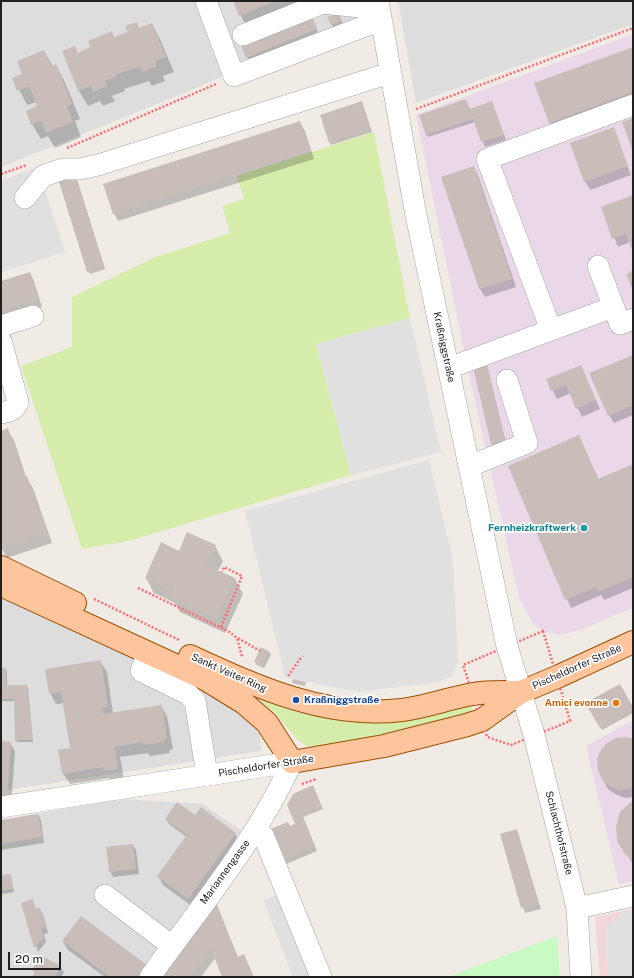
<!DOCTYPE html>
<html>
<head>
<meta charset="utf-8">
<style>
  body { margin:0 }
  #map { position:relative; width:634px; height:978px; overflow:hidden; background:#f1ebe6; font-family:"Public Sans",sans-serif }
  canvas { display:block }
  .frame { position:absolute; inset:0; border:2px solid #202020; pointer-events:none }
  .scale { position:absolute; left:8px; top:952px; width:53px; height:18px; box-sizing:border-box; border:2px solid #202020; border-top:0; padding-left:5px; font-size:12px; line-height:14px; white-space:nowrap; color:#202020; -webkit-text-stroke:3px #fff; paint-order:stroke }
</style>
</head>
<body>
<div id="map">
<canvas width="634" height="978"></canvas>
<div class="frame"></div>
<div class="scale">20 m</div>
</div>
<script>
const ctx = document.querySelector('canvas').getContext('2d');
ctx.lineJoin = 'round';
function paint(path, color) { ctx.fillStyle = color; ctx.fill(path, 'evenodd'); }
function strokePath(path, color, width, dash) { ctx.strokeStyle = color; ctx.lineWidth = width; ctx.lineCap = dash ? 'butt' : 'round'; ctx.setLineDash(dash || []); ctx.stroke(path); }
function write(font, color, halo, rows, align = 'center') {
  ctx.font = font + ' "Public Sans",sans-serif'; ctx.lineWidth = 3.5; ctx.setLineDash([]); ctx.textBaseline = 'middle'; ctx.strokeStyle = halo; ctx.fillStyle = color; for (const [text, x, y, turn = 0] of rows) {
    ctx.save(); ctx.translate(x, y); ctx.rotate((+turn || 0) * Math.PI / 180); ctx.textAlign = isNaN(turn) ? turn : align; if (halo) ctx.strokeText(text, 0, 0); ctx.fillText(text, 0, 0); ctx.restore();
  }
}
paint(new Path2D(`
  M1,1H357L360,16L189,91L1,167Z
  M398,1H633V24L416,103Z
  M1,597L173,670L241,713L260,732L261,751L1,791Z
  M121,799L203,804L244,833L138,977H1V820Z`), '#dedddd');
paint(new Path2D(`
  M633,909V977H600L595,917Z`), '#f2d5d8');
paint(new Path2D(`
  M633,34V608L580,630L559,635L543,631L532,622L519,598L468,369L416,115Z
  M633,720V881L619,884L586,746Z`), '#ead8e9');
paint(new Path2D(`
  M374,132L410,318L316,344L351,475L128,541L82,549L21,366L72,347V297L153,258L230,233L222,206L244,199L237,176Z
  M263,700C292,715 355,724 389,722C416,720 443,712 470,706L472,709L471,712L408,730L317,748L306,746L297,739L276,714L262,703L261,701Z`), '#d5ecab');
paint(new Path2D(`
  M557,936L560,977H448Z`), '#c7fbc3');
paint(new Path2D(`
  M37,167L65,252L1,272V181Z
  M410,318L441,452L351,475L316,344Z
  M429,460L453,560L458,662L452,676L439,682L357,692L285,677L245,511Z
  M286,891L321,977H293L263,900Z
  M633,911V977H608L605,928L622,912Z`), '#e0e0e0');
paint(new Path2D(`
  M234,1H320L248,30Z
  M340,16L343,24L333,27L329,18Z
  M313,20L318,32L249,60L247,57Z
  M136,23L140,29L152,24L160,39L174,72L163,76L165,81L152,86L149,81L124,89L125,91L112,96L115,101L103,106L100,101L88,106L79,91L63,52L78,54L129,32Z
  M633,48V102L554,130L550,122Z
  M44,51L53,67L56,66L64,80L80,119L75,121L81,137L55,148L48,136L41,139L32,124L39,107L36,102L27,105L13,78L24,74Z
  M362,102L372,132L331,145L330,143Z
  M492,102L506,140L485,147L475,122L428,137L427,135L421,116L470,110Z
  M300,122L305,131L314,159L118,221L114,213Z
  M613,129L631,175L590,190L585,181Z
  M474,167L478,175L516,287L485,297L480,289L442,177Z
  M77,180L105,269L90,274L88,271Z
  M633,197V250L630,242L618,247L602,208Z
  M30,273L34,281L42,307L1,319V282Z
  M633,356V415L614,423L609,415Z
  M487,365L506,443L493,446L492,443Z
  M581,366L600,409L582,417L571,393L557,399L548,380Z
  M7,430L14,440L26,477L33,488L52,543L7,558L1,547V432Z
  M579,437L599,480L633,465V588L604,600L601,595L571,608L509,466Z
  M215,546L223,561L218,571L235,579L243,594L225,633L180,612L175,603L154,593L146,578L179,552Z
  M269,652L271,655L264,668L257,665L255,662Z
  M100,661L107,672L113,713L161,706L167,716L173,749L169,750L170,753L150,756L148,753L120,757L124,779L111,781L109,778L70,784L63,773L71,749L64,703L56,704L50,693Z
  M1,669H6L7,672V686H27L28,688L33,742H17L16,740L15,701H1Z
  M587,703L633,709V713L602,730Z
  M633,740V797L625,798L615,794L608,789L603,780Z
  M1,742L10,743L15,751L11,806H1Z
  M314,789L323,809L303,817L317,851L284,865L281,860L290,827L296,824Z
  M633,801V864L618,841L621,813Z
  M38,815L41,820L44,843L1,850V821Z
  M195,817L235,834L238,839L193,907L163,885L158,876L187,837L169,824L166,819Z
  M516,830L541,909L525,913L501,835Z
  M133,845L136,850L139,874L113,877L110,871Z
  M1,876L11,877L14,892L1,894Z
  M32,901L36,909H39L43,914L48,933L44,934L46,942L38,952L22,903Z
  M217,906L238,957L244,955L254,977H223L216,957L201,977H164Z
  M63,942L148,977H105L68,950Z
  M41,964L60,967L64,972L61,977H34L35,974L33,970Z`), '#0003');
paint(new Path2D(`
  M233,1H275L239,16Z
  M339,13L342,21L331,25L327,17Z
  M312,16L317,29L246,58L241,45Z
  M137,22L139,28L152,23L166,57L155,61L157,66L142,72L140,67L116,74L117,76L105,81L107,86L93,92L91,86L78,91L62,51L75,46L78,53L90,47L88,41L112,31L114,37L128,32L125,26Z
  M633,47V92L549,123L534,83Z
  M44,50L51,67L56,64L72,104L67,106L73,122L46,133L41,121L31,125L26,111L37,106L29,86L17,91L12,78L22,74L17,61Z
  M466,99L470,109L492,101L504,135L481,142L473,119L426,135L419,115Z
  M362,101L371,129L329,143L320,115Z
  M633,118V152L622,122Z
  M300,121L310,151L113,214L103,184Z
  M614,127L628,166L584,182L570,143Z
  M474,166L512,279L479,289L441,177Z
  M76,176L104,266L87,272L59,182Z
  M633,195V253L626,234L612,239L601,207Z
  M633,271V291L626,274Z
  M30,272L38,299L1,310V281Z
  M633,355V405L608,416L589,373Z
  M487,364L505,441L491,444L473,367Z
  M581,365L596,400L576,409L566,385L551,391L546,379Z
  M8,428L24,477L27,476L47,532L1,548V431Z
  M579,435L598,479L633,464V577L598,592L596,587L565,600L508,466Z
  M187,532L216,545L206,565L235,578L217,618L170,597L175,587L171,585L169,590L145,578L161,542L179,551Z
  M261,647L270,652L263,666L254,662Z
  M101,660L108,707L102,708L103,714L162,705L167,739H164V742L143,745L142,742L115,747L118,769L104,771L103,767L62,774L58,750L70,748L61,692L49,694L45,669Z
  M1,668H6V685H27L33,740H15L14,699H1Z
  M293,679L306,682L305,686L292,683Z
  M620,684L633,707V710L600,728L585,703Z
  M625,737L633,739V788L619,790L609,786L602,780L598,770L597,759L601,750L607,743L616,738Z
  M1,741L11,742L7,799L1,798Z
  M313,785L322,807L302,815L315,846L280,860L268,830L288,822L290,826L295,824L287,805L293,794Z
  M633,800V861L625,854L617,841L616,826L620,812Z
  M177,802L195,815L201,807L236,833L188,899L157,876L187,835L165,819Z
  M38,814L42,837L1,844V820Z
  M517,829L539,903L521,908L500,834Z
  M133,844L136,869L109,872L106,847Z
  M11,874L13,889L1,891V875Z
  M33,899L35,909L40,907L46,927L41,928L44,937L34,948L21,903Z
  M217,904L237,957L244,954L253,977H222L211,949L190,977H163Z
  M81,916L147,965L138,977H110L62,941Z
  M44,957L61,966L55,977H32L35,972L32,970L37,961L40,963Z`), '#c9bdb9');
const minor = new Path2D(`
  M206,1L234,76L381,20
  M378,1L415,210L507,646L534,735L577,908L581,977
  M243,35L323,3L379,9
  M25,198L43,176L63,169H80L98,165L390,73
  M598,266L620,324L633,319
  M1,326L33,316
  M551,330L487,159L633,105
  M1,341L18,402C15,411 9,411 1,413
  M449,368L613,307
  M470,466L527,443L507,380
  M147,653L141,671L188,694L195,701L207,775
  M1,807L292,762
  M256,829L264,837L321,977
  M105,895L172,946
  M577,908L633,896
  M150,977C199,908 257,840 292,762`);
const major = new Path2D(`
  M1,567L75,603
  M1,585L205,679L244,703L267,723L292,762L384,746L467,725L482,720L521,692L557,677L633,642
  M190,656C257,687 326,719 402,710C426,707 449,698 473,694C488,691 505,692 521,692`);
strokePath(minor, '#a4a4a4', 22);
strokePath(major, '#9c5000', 24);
strokePath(new Path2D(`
  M416,109L633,28
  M67,148L216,84
  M1,174L27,165
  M138,588L228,631L237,638L242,657
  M94,599L179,640
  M221,627L242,576L224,567L222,572
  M543,631L570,721L511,745L487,737L463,665Z
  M238,638L260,651
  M288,676L302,656
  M302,784L316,779`), '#fe6a71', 2.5, [2, 2]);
strokePath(minor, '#fff', 21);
strokePath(major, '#fec59d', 22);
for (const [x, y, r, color] of [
  [584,528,4,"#0f9aa8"],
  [296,700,4,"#1a4fb4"],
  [616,703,4,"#e8710a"]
]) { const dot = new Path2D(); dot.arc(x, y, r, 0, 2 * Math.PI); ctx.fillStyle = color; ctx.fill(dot); strokePath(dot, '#fff', 1.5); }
write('10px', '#202020', '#fff', [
  ["Kraßniggstraße",444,347,78],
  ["Pischeldorfer Straße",577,667,-24],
  ["Sankt Veiter Ring",229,673,24],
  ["Pischeldorfer Straße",266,766,-9],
  ["Schlachthofstraße",559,833,76],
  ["Mariannengasse",225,872,-54]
]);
write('bold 10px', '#0d838f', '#fff', [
  ["Fernheizkraftwerk",576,528]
], 'right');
write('bold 10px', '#164399', '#fff', [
  ["Kraßniggstraße",304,700]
], 'left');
write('bold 10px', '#c56008', '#fff', [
  ["Amici evonne",608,703]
], 'right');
</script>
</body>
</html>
